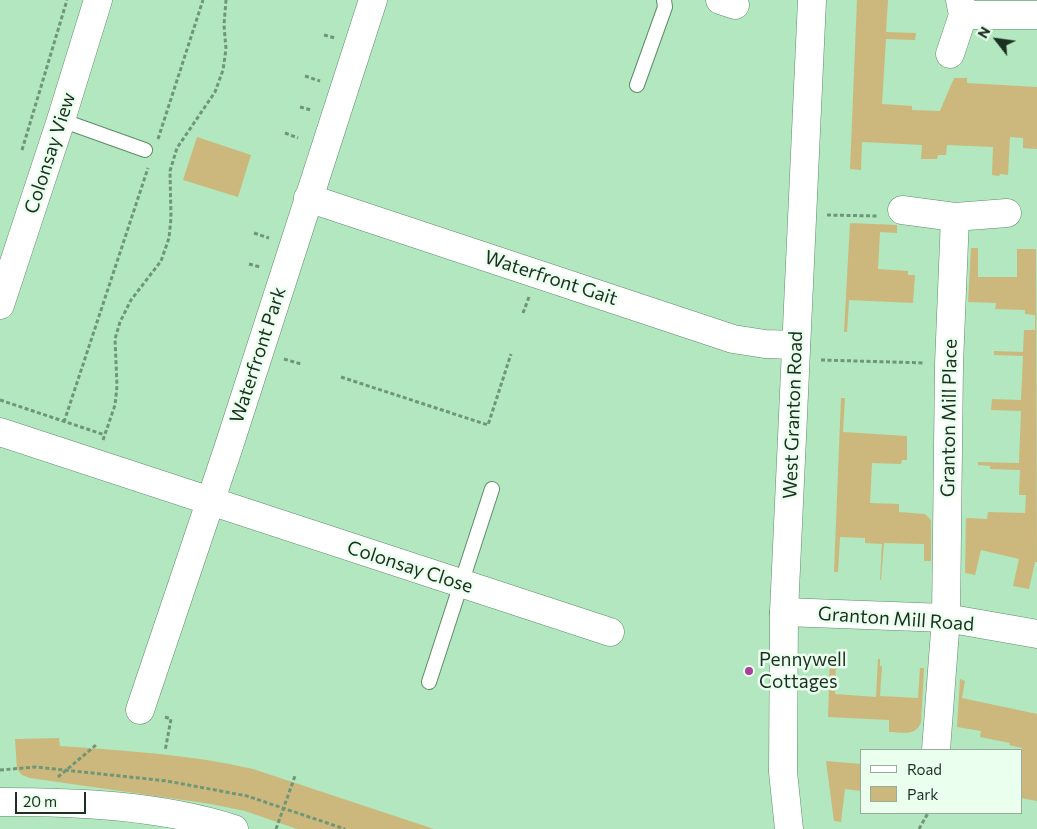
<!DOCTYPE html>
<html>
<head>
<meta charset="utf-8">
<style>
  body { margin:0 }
  #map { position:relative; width:1037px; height:829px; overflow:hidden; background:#b2e7bf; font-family:Commissioner,sans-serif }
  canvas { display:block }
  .legend { position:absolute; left:860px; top:749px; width:162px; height:65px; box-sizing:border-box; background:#eaffee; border:1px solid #98ac9c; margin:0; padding:6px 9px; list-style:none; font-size:15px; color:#1c3021 }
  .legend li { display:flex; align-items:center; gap:10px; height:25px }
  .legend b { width:25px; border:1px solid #98ac9c }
  .north { position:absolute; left:972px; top:15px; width:50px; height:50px; -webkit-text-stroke:4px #eaffee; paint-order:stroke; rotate:300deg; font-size:14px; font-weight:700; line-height:20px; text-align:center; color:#1c3021 }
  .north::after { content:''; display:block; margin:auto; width:18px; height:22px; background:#1c3021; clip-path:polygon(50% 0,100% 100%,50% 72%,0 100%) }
  .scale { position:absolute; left:15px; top:792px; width:71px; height:22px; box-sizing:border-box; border:2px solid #1c3021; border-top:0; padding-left:6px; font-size:15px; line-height:18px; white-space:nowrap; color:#1c3021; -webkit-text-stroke:4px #eaffee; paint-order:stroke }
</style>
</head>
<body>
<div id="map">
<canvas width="1037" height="829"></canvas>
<ul class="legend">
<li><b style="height:6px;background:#fff"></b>Road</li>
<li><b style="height:14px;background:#ccb87c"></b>Park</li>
</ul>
<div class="north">N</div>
<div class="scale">20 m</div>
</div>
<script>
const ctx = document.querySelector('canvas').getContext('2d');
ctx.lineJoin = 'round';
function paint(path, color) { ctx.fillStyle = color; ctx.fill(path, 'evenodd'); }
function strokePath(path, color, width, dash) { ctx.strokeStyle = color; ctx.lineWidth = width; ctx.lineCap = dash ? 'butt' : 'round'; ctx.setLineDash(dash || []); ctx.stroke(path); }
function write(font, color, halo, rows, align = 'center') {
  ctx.font = font + ' Commissioner,sans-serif'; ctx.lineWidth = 5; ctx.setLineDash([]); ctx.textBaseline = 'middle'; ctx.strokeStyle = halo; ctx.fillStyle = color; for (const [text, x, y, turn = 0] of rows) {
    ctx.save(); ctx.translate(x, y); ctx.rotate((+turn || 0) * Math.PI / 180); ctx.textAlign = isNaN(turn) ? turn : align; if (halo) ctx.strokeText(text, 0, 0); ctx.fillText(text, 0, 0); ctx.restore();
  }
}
paint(new Path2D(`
  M857,0H888L886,32L916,33L915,40L886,39L882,104L912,106V110L940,111L954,78H967V83L1037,87V149L1023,148V138L1010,137L1008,175L1000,174L999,176L992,175L993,147L947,145L946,155H938L937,159H921L922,145L862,142L861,170L850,169Z
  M197,137L251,155L238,197L183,180Z
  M850,223L897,225V233L880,232L878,269L908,271V275H915L913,303L849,300L847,332H844Z
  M971,248H978V277H1017V249H1036L1037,562H1035L1029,589L1013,586L1019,559L981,550L975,575L965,573L966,518L987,519L988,512L1025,513L1026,495H1019L1020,470L990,469V466L978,465V462L1019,463L1021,411L991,410L992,399L1021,400L1023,356L994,355V351L1023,352L1024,330H1035V315L1025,314V310L995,309L996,303L968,302Z
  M841,398H845L843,432L907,436V460H902L901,464L872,463L870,503L899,504V512L925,514L931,520V561H924V544L884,543L881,580H880L882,544L865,543V538L840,537L838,572H834Z
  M830,656L836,657L835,694L876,697L878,659H880V666H882L880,696L918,698L920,668H924L921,722C916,737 902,732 889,732V720L828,717Z
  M960,679L965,681L962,698L1037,714V801L1021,798L1022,748L1009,745L1010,743L980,737L981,731L957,727Z
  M59,738L60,746C124,751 190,754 253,769L434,829H297L245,811L211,804L30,778L22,775L17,769L15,739Z
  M826,761L861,764V791L845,789L841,822L834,821Z`), '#ccb87c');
const lane = new Path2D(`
  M637,85L665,7L664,0
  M61,120L145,150
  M429,682L492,489`);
const street = new Path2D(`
  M720,0L735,5
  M963,15H1037
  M950,54L963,15L960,0
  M308,198L733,339L765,344L796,345
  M902,210L955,217L1007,213
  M0,305L61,120L98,0
  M0,432L610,632
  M784,612L946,618L1037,634
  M140,710L228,449L373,0
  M936,750L946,618L949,364L955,217`);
const secondary = new Path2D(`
  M0,802C79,802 158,805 234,829
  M789,829L783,772L784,612L812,0`);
strokePath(lane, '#5b8d68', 16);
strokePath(street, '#5b8d68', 29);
strokePath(secondary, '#5b8d68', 29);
strokePath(new Path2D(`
  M324,35L335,38
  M305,76L320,81
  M300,107L311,110
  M285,133L298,138
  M158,139L203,0
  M22,150L67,0
  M827,215L878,216
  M254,233L269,238
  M249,264L260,267
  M523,313L529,297
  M284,359L301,364
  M821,360L925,363
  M341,377L488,425L511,354
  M0,400L105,435
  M64,422L148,168
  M103,440L115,405L117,386L115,339L120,322L131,300L161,261L169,238L171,218L170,171L177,148L215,92L223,70L226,49L224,25L226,0
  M165,717L171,719L165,751
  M0,770L36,767L167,781L247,796L345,829
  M58,777L96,745
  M276,829L295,776
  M919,829L928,813`), '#709679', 3, [4, 2.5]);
strokePath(lane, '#fff', 14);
strokePath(street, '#fff', 28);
strokePath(secondary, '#fff', 28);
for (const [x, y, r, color] of [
  [749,671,5,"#aa3fa0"]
]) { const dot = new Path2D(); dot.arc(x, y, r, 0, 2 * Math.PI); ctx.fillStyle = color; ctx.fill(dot); strokePath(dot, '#eaffee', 2); }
write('19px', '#1c3021', '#eaffee', [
  ["Colonsay View",50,153,-72],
  ["Waterfront Gait",551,278,18],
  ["Waterfront Park",258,355,-72],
  ["West Granton Road",793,415,-88],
  ["Granton Mill Place",949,418,-89],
  ["Colonsay Close",410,567,18],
  ["Granton Mill Road",896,619,4]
]);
write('19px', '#1c3021', '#eaffee', [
  ["Pennywell",759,660],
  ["Cottages",759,682]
], 'left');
</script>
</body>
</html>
